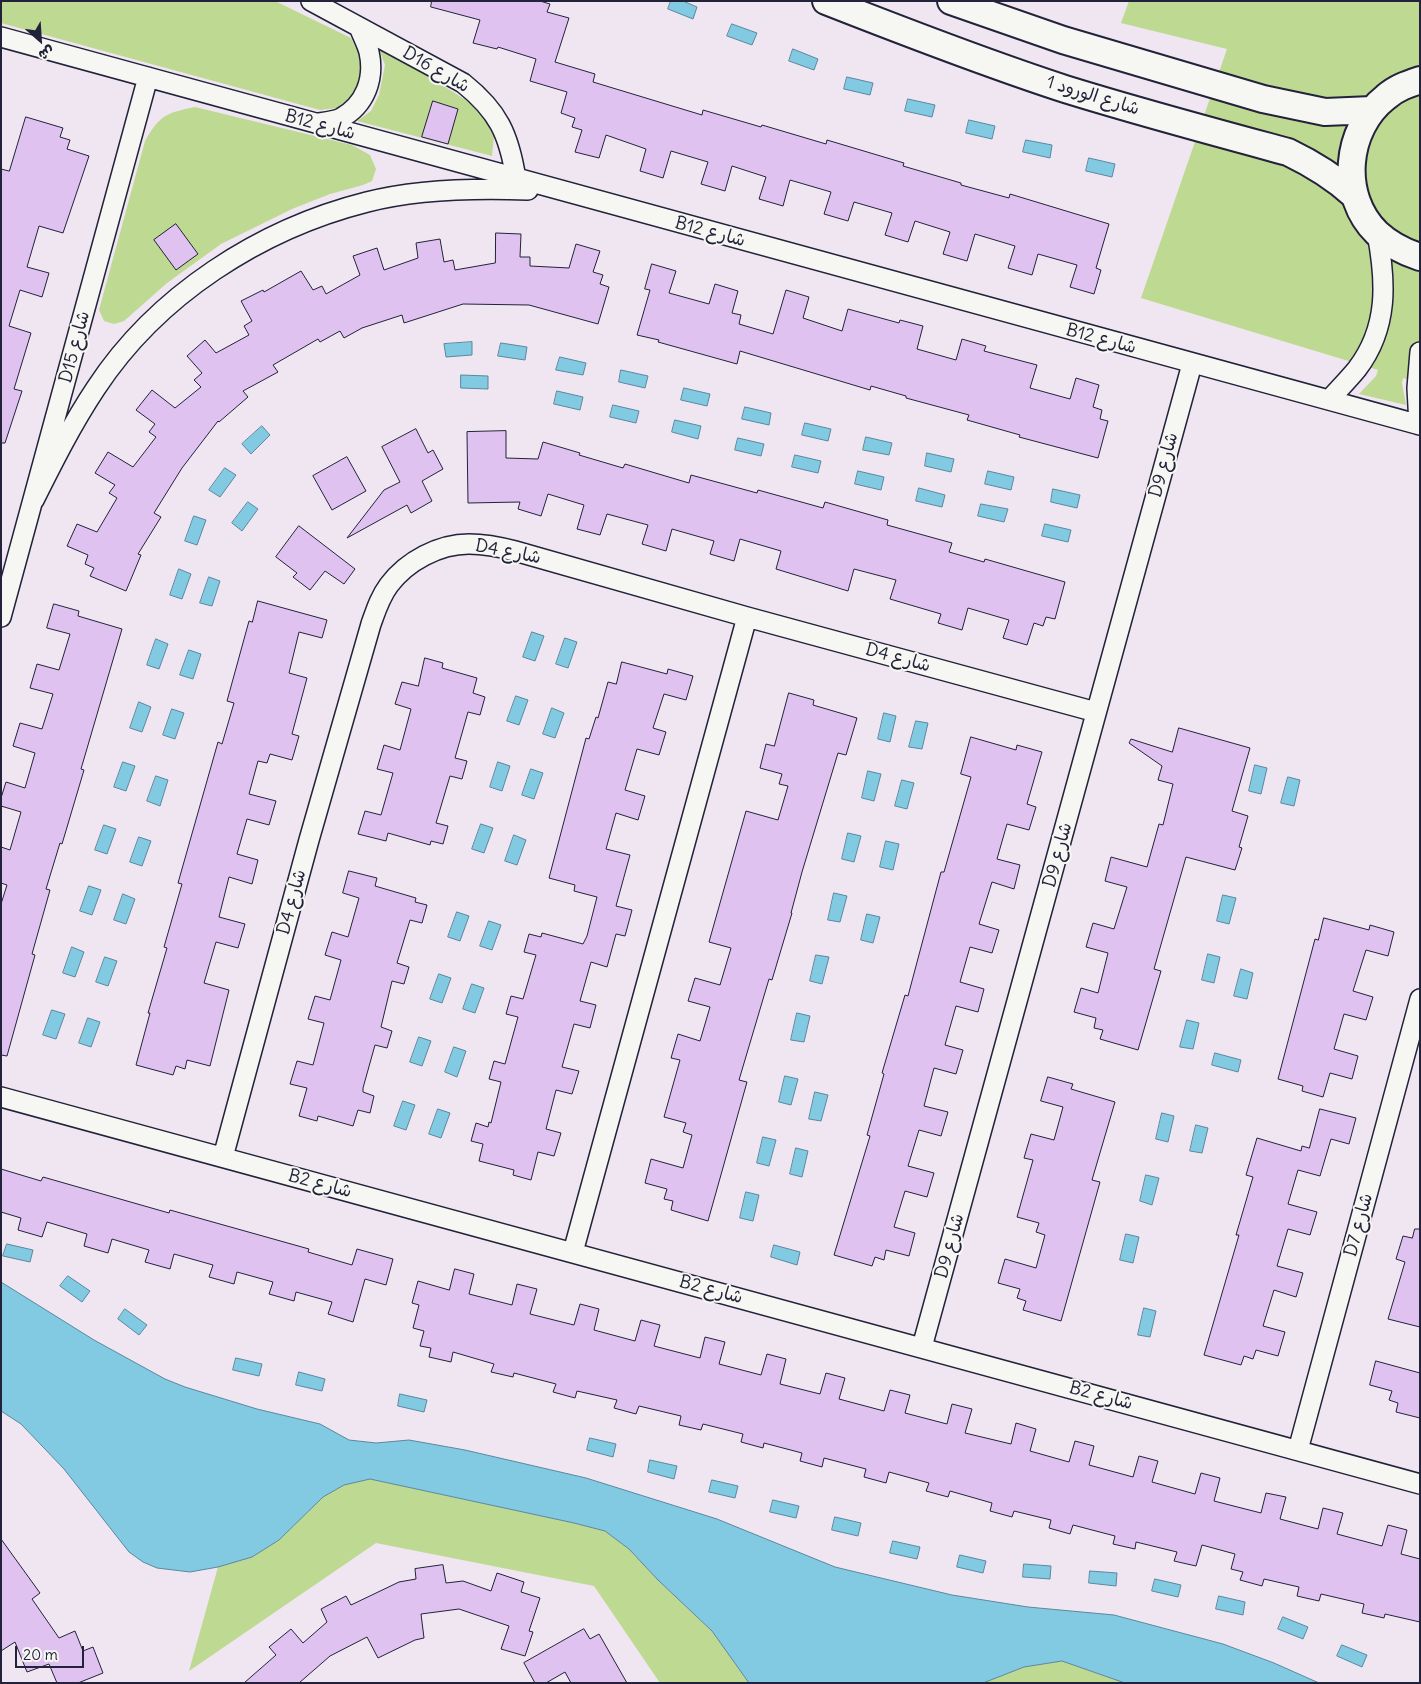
<!DOCTYPE html>
<html>
<head>
<meta charset="utf-8">
<style>
  body { margin:0 }
  #map { position:relative; width:1421px; height:1684px; overflow:hidden; background:#efe6f1; font-family:Delius,"Playpen Sans Arabic",sans-serif }
  canvas { display:block }
  .frame { position:absolute; inset:0; border:2px solid #22223b; pointer-events:none }
  .north { position:absolute; left:15px; top:15px; width:50px; height:50px; -webkit-text-stroke:4px #f6f6f2; paint-order:stroke; rotate:154deg; font-size:14px; font-weight:700; line-height:20px; text-align:center; color:#22223b }
  .north::after { content:''; display:block; margin:auto; width:18px; height:22px; background:#22223b; clip-path:polygon(50% 0,100% 100%,50% 72%,0 100%) }
  .scale { position:absolute; left:15px; top:1646px; width:69px; height:22px; box-sizing:border-box; border:2px solid #22223b; border-top:0; padding-left:6px; font-size:15px; line-height:18px; white-space:nowrap; color:#22223b; -webkit-text-stroke:4px #f6f6f2; paint-order:stroke }
</style>
</head>
<body>
<div id="map">
<canvas width="1421" height="1684"></canvas>
<div class="frame"></div>
<div class="north">ش</div>
<div class="scale">20 m</div>
</div>
<script>
const ctx = document.querySelector('canvas').getContext('2d');
ctx.lineJoin = 'round';
function paint(path, color) { ctx.fillStyle = color; ctx.fill(path, 'evenodd'); }
function strokePath(path, color, width, dash) { ctx.strokeStyle = color; ctx.lineWidth = width; ctx.lineCap = dash ? 'butt' : 'round'; ctx.setLineDash(dash || []); ctx.stroke(path); }
function write(font, color, halo, rows, align = 'center') {
  ctx.font = font + ' Delius,"Playpen Sans Arabic",sans-serif'; ctx.lineWidth = 4; ctx.setLineDash([]); ctx.textBaseline = 'middle'; ctx.strokeStyle = halo; ctx.fillStyle = color; for (const [text, x, y, turn = 0] of rows) {
    ctx.save(); ctx.translate(x, y); ctx.rotate((+turn || 0) * Math.PI / 180); ctx.textAlign = isNaN(turn) ? turn : align; if (halo) ctx.strokeText(text, 0, 0); ctx.fillText(text, 0, 0); ctx.restore();
  }
}
paint(new Path2D(`
  M1,1H275L351,38L358,53L361,70L356,88L349,99L337,108L320,110L1,23Z
  M1129,1H1420V383L1403,378L1402,383L1406,405L1359,394L1376,376L1378,370L1141,298L1227,49L1121,23Z
  M376,41L432,79L479,108L494,136L492,156L357,121L371,111L379,95L385,65Z
  M195,107L352,145L370,155L376,169L372,181L363,185L330,194L292,209L221,244L167,283L124,321L114,324L104,321L99,310L145,141C160,115 166,113 195,107Z
  M370,1479L574,1523L605,1531L629,1549L658,1580L712,1631L749,1683H660L594,1586L376,1543L189,1671L218,1567L252,1557L279,1540L323,1497L344,1485Z
  M1062,1661L1125,1683H983L1024,1667Z`), '#bed991');
const water = new Path2D(`
  M671,1H683L697,7L693,19L668,9Z
  M732,24L757,33L752,45L727,36Z
  M793,49L818,59L814,70L789,61Z
  M847,77L873,83L870,95L844,89Z
  M908,99L935,105L932,117L905,111Z
  M969,120L995,126L992,139L966,133Z
  M1026,140L1052,145L1050,158L1023,152Z
  M1089,158L1115,164L1112,177L1086,171Z
  M472,342V355L446,357L444,344Z
  M501,343L527,347L525,360L498,356Z
  M560,357L586,363L583,375L556,370Z
  M621,370L648,376L645,388L619,382Z
  M461,375L488,376V389L461,388Z
  M684,388L710,394L707,406L681,400Z
  M557,391L583,397L580,410L554,404Z
  M613,405L639,411L636,423L610,417Z
  M745,407L771,413L769,425L742,419Z
  M675,420L701,426L698,439L672,432Z
  M805,423L831,429L828,441L802,435Z
  M262,426L270,435L251,454L242,444Z
  M866,437L892,443L889,455L863,450Z
  M738,438L764,444L761,456L735,450Z
  M927,453L954,459L951,472L925,466Z
  M795,455L821,461L818,473L792,467Z
  M225,468L236,475L220,497L209,490Z
  M858,471L884,477L881,490L855,484Z
  M988,471L1014,477L1011,490L985,484Z
  M919,488L945,495L942,507L916,501Z
  M1053,489L1080,495L1077,508L1051,502Z
  M248,502L258,509L242,531L232,523Z
  M981,504L1008,509L1004,522L978,516Z
  M194,516L206,520L197,545L185,541Z
  M1045,524L1071,530L1068,542L1042,536Z
  M179,569L191,574L182,599L170,595Z
  M209,577L220,581L212,606L200,603Z
  M532,632L544,636L535,661L523,657Z
  M565,638L577,642L568,668L556,664Z
  M156,639L168,644L159,669L147,665Z
  M189,650L201,654L193,679L180,675Z
  M516,696L528,700L519,725L507,721Z
  M139,702L151,707L142,732L130,728Z
  M552,708L564,713L555,738L543,734Z
  M172,709L184,713L175,739L163,735Z
  M884,713L896,716L890,742L878,739Z
  M916,721L928,723L922,749L909,747Z
  M123,762L135,766L126,791L114,787Z
  M498,762L510,766L502,791L490,787Z
  M1255,765L1267,768L1261,794L1249,791Z
  M531,769L543,773L534,799L522,795Z
  M868,771L881,774L874,801L862,798Z
  M156,776L168,780L160,806L147,801Z
  M1288,777L1300,780L1294,806L1281,803Z
  M902,780L914,783L907,809L895,806Z
  M481,824L493,828L484,853L472,849Z
  M104,825L116,829L107,854L95,850Z
  M848,833L861,836L854,862L842,859Z
  M514,835L526,840L517,865L505,861Z
  M139,837L151,841L142,866L130,862Z
  M886,841L899,844L893,870L880,867Z
  M89,886L101,890L92,915L80,911Z
  M834,893L847,896L840,922L828,920Z
  M123,894L135,899L126,924L114,920Z
  M1223,895L1236,898L1229,924L1217,921Z
  M457,912L469,916L460,941L448,937Z
  M867,914L880,917L873,943L861,940Z
  M489,921L501,925L492,950L480,946Z
  M72,947L84,952L75,977L63,973Z
  M1208,954L1220,957L1214,983L1202,980Z
  M816,955L829,957L822,984L810,981Z
  M105,957L117,961L108,986L96,982Z
  M1241,969L1253,973L1247,999L1234,996Z
  M439,974L451,978L442,1003L430,999Z
  M472,984L484,988L475,1013L463,1009Z
  M52,1010L65,1014L56,1039L43,1035Z
  M797,1013L810,1016L804,1042L791,1040Z
  M88,1018L100,1022L91,1047L79,1043Z
  M1187,1020L1199,1023L1193,1049L1180,1047Z
  M419,1037L431,1041L422,1066L410,1062Z
  M454,1047L466,1051L457,1077L445,1072Z
  M1215,1053L1241,1060L1238,1072L1212,1065Z
  M785,1076L798,1079L791,1105L779,1102Z
  M815,1092L828,1095L821,1121L809,1119Z
  M403,1101L415,1105L406,1130L394,1126Z
  M438,1109L450,1113L441,1138L429,1134Z
  M1162,1113L1174,1116L1168,1142L1156,1139Z
  M1196,1125L1208,1128L1202,1153L1190,1151Z
  M763,1137L776,1140L769,1166L757,1163Z
  M796,1148L808,1151L802,1177L790,1174Z
  M1146,1175L1159,1178L1152,1205L1140,1201Z
  M746,1192L759,1195L753,1221L740,1218Z
  M1126,1234L1139,1237L1133,1263L1120,1260Z
  M7,1244L33,1250L30,1262L3,1256Z
  M774,1245L800,1252L797,1265L771,1257Z
  M68,1276L90,1291L82,1302L60,1286Z
  M1,1282L94,1340L165,1379L185,1387L257,1409L320,1424L349,1440L376,1443L409,1440L465,1450L586,1478L717,1519L835,1567L952,1595L1028,1607L1114,1615L1223,1644L1274,1663L1319,1683H1125L1062,1661L1024,1667L983,1683H749L712,1631L658,1580L629,1549L605,1531L574,1523L370,1479L344,1485L323,1497L279,1540L252,1557L218,1567L190,1572L157,1568L143,1562L129,1552L64,1469L21,1424L1,1411Z
  M1144,1308L1156,1311L1150,1337L1138,1335Z
  M125,1309L147,1325L139,1335L118,1319Z
  M236,1358L262,1364L259,1376L233,1370Z
  M299,1372L325,1379L322,1391L296,1385Z
  M400,1394L427,1400L424,1412L398,1406Z
  M590,1438L616,1444L613,1457L587,1450Z
  M650,1460L677,1466L674,1479L648,1472Z
  M712,1480L738,1486L735,1498L709,1492Z
  M773,1500L799,1506L796,1518L770,1512Z
  M835,1517L861,1523L858,1536L832,1530Z
  M893,1541L920,1547L917,1559L890,1553Z
  M960,1555L986,1561L983,1573L957,1567Z
  M1024,1564L1051,1566L1050,1579L1023,1577Z
  M1090,1571L1117,1573L1116,1586L1089,1583Z
  M1155,1579L1181,1585L1178,1597L1152,1591Z
  M1219,1596L1245,1602L1243,1615L1216,1609Z
  M1283,1617L1308,1627L1303,1639L1278,1629Z
  M1342,1645L1367,1655L1362,1667L1337,1656Z`);
paint(water, '#81cae1');
strokePath(water, '#5b879f', 1);
const building = new Path2D(`
  M432,1H540L550,4L547,12L569,18L555,62L595,74L593,82L702,115L703,110L761,127L762,125L826,144L827,140L904,163L903,166L961,183V185L1009,198L1010,194L1109,224L1096,268L1101,270L1094,294L1070,287L1077,265L1038,254L1032,275L1008,268L1015,246L975,234L967,261L943,254L950,232L915,221L908,242L885,235L892,213L854,202L848,221L824,214L831,192L790,180L783,206L759,199L766,177L732,166L725,191L701,184L708,162L671,151L663,178L640,171L646,149L606,135L599,158L575,152L582,130L572,127L575,118L561,113L567,92L530,81L536,59L498,47L497,49L473,43L480,20L431,7Z
  M433,101L458,109L448,144L422,137Z
  M26,117L63,128L60,137L70,140L67,149L89,156L63,233L39,226L27,267L49,273L42,297L20,290L9,326L31,333L14,389L22,391L5,443H1V169L9,171Z
  M176,224L198,254L176,270L154,240Z
  M496,233L521,234L520,257H530V266L569,268L576,244L600,251L593,272L603,275L600,284L609,287L598,324L529,305L463,304L404,323L402,315L362,328L344,338L340,331L320,342L318,339L273,365L278,372L243,391L248,397L219,422L218,421L182,468L154,513L161,517L138,554L141,555L126,591L90,576L94,568L85,564L88,555L67,546L77,524L97,532L117,498L109,493L115,485L95,473L108,452L133,467L156,437L149,432L155,424L136,410L152,390L175,408L201,387L194,380L202,373L187,356L205,340L216,353L249,335L244,326L252,321L241,301L263,290L264,292L301,271L313,290L322,286L326,294L360,275L353,256L377,248L384,270L418,258L416,243L440,239L444,262L453,260L455,270L495,263Z
  M652,264L676,271L669,293L709,304L715,284L738,291L732,313L741,315L739,324L773,334L786,290L809,297L803,318L842,331L848,309L899,323L900,320L923,326L917,349L956,360L962,339L986,346L984,351L1037,365L1030,388L1070,399L1076,378L1099,385L1093,407L1102,410L1100,419L1108,421L1098,458L1019,437L1020,435L967,420L969,415L906,398V396L871,386L870,390L740,351L737,364L658,342L659,340L637,335L650,290L645,289Z
  M416,429L428,453L433,450L443,469L422,481L432,501L411,513L407,505L347,538L384,490L400,482L382,447Z
  M506,431V458L538,459L543,442L580,453L579,455L623,468L625,464L689,483L691,475L757,493L758,490L823,508L825,502L888,520L887,525L952,543L949,552L984,562L985,559L1065,582L1055,619L1046,617L1043,626L1034,623L1027,645L1003,638L1009,620L968,608L962,630L938,623L941,614L890,599L896,580L854,569L848,591L776,569L781,551L740,539L734,561L710,554L714,541L672,529L666,551L642,544L648,525L607,514L600,535L577,529L584,505L548,494L541,516L518,509L520,502L468,503L467,432Z
  M347,457L366,491L332,510L313,476Z
  M299,526L355,569L344,584L325,571L310,590L293,577L297,573L276,557Z
  M258,601L327,620L322,638L299,632L289,673L307,678L292,734L299,736L292,760L270,754L267,763L258,761L249,794L276,801L269,825L247,819L237,854L258,860L252,884L229,877L219,917L245,924L238,948L216,942L204,983L229,990L210,1066L187,1060L185,1069L176,1066L173,1075L136,1065L150,1013H148L167,948L164,947L182,884L178,883L218,742L222,744L234,703L227,701L249,621L252,622Z
  M54,604L79,611L78,616L122,629L81,769L84,770L62,844L60,843L46,889L50,890L32,954L35,955L7,1056L1,1055V904L7,885L1,883V847L10,850L21,812L1,806V798L6,782L25,788L35,753L13,746L20,723L42,729L53,694L30,688L37,664L59,670L70,634L47,628Z
  M425,658L443,663L442,668L477,678L473,693L485,697L480,715L468,712L455,758L467,761L462,779L450,776L436,823L448,826L443,844L431,841L430,845L388,833L386,841L358,834L365,811L381,815L393,773L377,769L384,745L400,750L411,709L395,704L402,682L418,686Z
  M622,662L667,674L668,669L693,676L686,700L664,694L653,728L666,732L659,755L637,749L625,790L645,796L638,820L616,813L606,849L630,855L616,906L632,910L625,936L616,934L607,967L591,962L580,1001L596,1005L590,1028L574,1024L562,1067L579,1071L572,1094L556,1090L546,1129L561,1133L554,1156L538,1152L531,1180L513,1175L514,1170L479,1161L483,1144L471,1141L476,1123L488,1127L489,1122L491,1123L501,1082L489,1079L494,1061L505,1064L518,1017L506,1014L511,996L523,999L536,955L524,952L529,934L541,937L542,933L583,944L587,936L597,897L574,891L575,885L549,878L586,738L589,739L596,717L598,718L608,682L616,684Z
  M789,693L814,700L813,705L857,718L846,755L838,753L802,872L791,913H792L772,980L769,979L739,1080L747,1082L708,1221L671,1210L673,1201L664,1199L667,1189L645,1183L651,1159L683,1168L692,1135L683,1132L686,1123L664,1117L680,1060L671,1058L678,1034L700,1041L710,1007L688,1001L695,978L720,985L731,948L709,942L746,811L778,820L788,786L779,784L782,774L760,768L766,744L774,746Z
  M1179,728L1250,748L1232,811L1248,816L1239,847L1242,848L1235,870L1186,857L1154,969L1161,971L1138,1050L1100,1039L1103,1030L1094,1028L1096,1018L1074,1012L1081,988L1098,993L1108,953L1086,947L1093,923L1114,929L1127,887L1105,881L1111,857L1147,867L1159,824L1163,825L1173,784L1158,780L1162,766L1129,743L1131,739L1172,752Z
  M971,737L1016,750L1017,745L1042,752L1027,804L1036,807L1029,830L1007,824L997,859L1020,865L1014,889L992,882L979,924L999,930L992,953L970,947L960,982L984,989L978,1012L956,1006L945,1045L963,1050L956,1074L934,1068L924,1106L948,1112L941,1136L919,1130L908,1166L934,1173L927,1197L905,1191L894,1227L915,1233L909,1256L886,1250L884,1260L875,1257L872,1266L834,1255L870,1136L867,1135L884,1074L882,1073L905,995L908,996L941,872H944L971,777L961,774Z
  M349,871L377,878L375,886L416,898L415,902L427,905L422,923L410,920L397,963L409,967L404,984L392,981L381,1027L392,1031L387,1048L375,1045L363,1088V1092L374,1096L370,1113L358,1110L353,1126L318,1116L317,1121L299,1116L307,1088L290,1084L297,1061L313,1065L324,1023L308,1019L315,996L330,1000L341,960L325,955L332,932L348,937L359,898L343,893Z
  M1324,918L1369,930L1370,925L1394,932L1388,956L1366,950L1353,991L1373,997L1366,1020L1344,1014L1334,1049L1358,1056L1352,1079L1330,1073L1323,1097L1302,1091L1303,1086L1278,1079L1315,939L1318,940Z
  M1048,1077L1073,1084L1071,1089L1115,1102L1092,1180L1100,1182L1061,1321L1023,1310L1026,1301L1017,1298L1020,1289L998,1283L1005,1259L1036,1268L1045,1235L1036,1232L1039,1223L1017,1217L1033,1160L1024,1158L1031,1134L1054,1140L1063,1107L1041,1101Z
  M1320,1109L1356,1118L1349,1144L1331,1139L1320,1176L1298,1170L1288,1204L1317,1212L1310,1235L1288,1229L1277,1266L1303,1273L1296,1297L1274,1290L1263,1326L1285,1332L1278,1356L1256,1350L1253,1359L1244,1356L1241,1365L1204,1355L1239,1235H1236L1253,1177L1246,1175L1257,1138L1301,1151L1302,1146L1309,1148Z
  M1,1169L41,1181L43,1177L169,1213L170,1210L309,1249L308,1252L352,1265L357,1249L393,1259L386,1285L365,1279L353,1322L328,1314L332,1302L296,1292L294,1301L269,1294L273,1282L237,1272L234,1284L209,1277L213,1265L174,1254L170,1269L145,1262L149,1250L112,1239L108,1253L84,1246L87,1234L47,1222L42,1237L18,1230L21,1218L1,1212Z
  M1415,1229H1420V1327L1388,1319L1405,1262L1396,1259L1403,1236L1412,1238Z
  M455,1269L474,1274L469,1294L512,1305L517,1284L537,1289L530,1314L574,1325L580,1304L599,1309L594,1330L635,1341L641,1320L660,1325L654,1346L700,1358L705,1337L725,1342L719,1364L761,1375L767,1354L786,1359L780,1384L820,1394L826,1373L845,1378L839,1399L884,1411L890,1390L910,1395L905,1413L947,1424L952,1404L972,1409L965,1433L1011,1444L1016,1423L1036,1429L1030,1451L1069,1462L1075,1441L1094,1446L1089,1465L1133,1477L1139,1456L1158,1461L1152,1482L1195,1494L1201,1473L1220,1478L1214,1501L1261,1513L1266,1493L1286,1497L1280,1519L1318,1529L1323,1508L1343,1513L1337,1534L1382,1546L1388,1525L1407,1530L1401,1554L1420,1559V1622L1385,1614L1384,1618L1362,1613L1364,1604L1321,1594L1319,1601L1297,1596L1299,1587L1264,1579L1262,1586L1240,1580L1243,1572L1231,1569L1235,1554L1202,1545L1196,1566L1174,1561L1177,1552L1136,1542L1135,1549L1113,1544L1115,1536L1073,1525L1070,1534L1049,1528L1051,1520L1014,1511L1012,1517L990,1511L992,1503L950,1491L948,1497L926,1491L929,1483L889,1472L886,1483L864,1477L866,1469L824,1458L822,1467L800,1461L802,1453L764,1443L763,1448L741,1442L743,1434L703,1424L701,1430L679,1425L681,1416L639,1406L636,1414L614,1408L617,1400L577,1391L575,1398L553,1392L556,1384L514,1373L513,1377L491,1372L494,1364L453,1352L451,1362L429,1357L431,1348L420,1346L424,1331L413,1328L419,1305L412,1303L418,1281L449,1290Z
  M1376,1361L1420,1373V1418L1396,1412L1398,1403L1389,1400L1392,1391L1370,1385Z
  M1,1539L40,1593L32,1599L59,1638L75,1631L83,1651L93,1647L103,1673L78,1683H57L49,1664L27,1672L15,1642L1,1651Z
  M443,1565L446,1583L463,1581L491,1591L497,1573L524,1582L521,1592L540,1598L529,1631L533,1632L525,1656L501,1649L509,1626L459,1609L421,1614L424,1638L415,1640L378,1658L367,1637L330,1656L299,1683H244L276,1655L269,1647L291,1629L303,1643L327,1622L321,1609L346,1596L351,1605L399,1582L416,1579L415,1569Z
  M584,1629L590,1639L599,1634L627,1683H571L565,1672L546,1683H535L524,1663Z`);
paint(building, '#dfc2f0');
strokePath(building, '#22223b', 1);
const street = new Path2D(`
  M311,1L463,83C498,111 509,134 516,179
  M1,37L1420,425
  M318,123C325,122 335,121 341,118C365,105 375,79 369,52C367,44 362,35 359,27
  M1329,400C1338,390 1348,380 1357,369C1389,327 1386,281 1377,233
  M1419,425L1417,388L1420,352
  M34,500C53,462 72,424 96,388C157,295 260,229 367,202C418,189 476,188 528,190
  M1,617L148,77
  M1,1097L1420,1484
  M223,1157L309,840L371,624C376,610 380,597 389,585C407,561 439,544 469,544C485,544 500,547 515,551L747,617L1096,712
  M573,1252L747,617
  M922,1347L1192,364
  M1298,1450L1420,999`);
const secondary = new Path2D(`
  M826,1C905,32 985,63 1065,89C1139,112 1214,132 1288,152C1313,164 1334,177 1354,195
  M951,1L1063,40L1263,99L1325,112L1372,110
  M1420,80C1408,84 1396,88 1386,97C1345,129 1339,196 1377,233C1389,244 1404,252 1420,257`);
strokePath(street, '#22223b', 22);
strokePath(secondary, '#22223b', 30);
strokePath(street, '#f6f6f2', 19);
strokePath(secondary, '#f6f6f2', 26);
write('18px', '#22223b', '#f6f6f2', [
  ["D16 شارع",436,70,30],
  ["شارع الورود 1",1093,96,17],
  ["B12 شارع",320,125,15],
  ["B12 شارع",710,232,15],
  ["B12 شارع",1101,339,15],
  ["D15 شارع",75,347,-75],
  ["D9 شارع",1164,465,-75],
  ["D4 شارع",508,552,11],
  ["D4 شارع",898,658,15],
  ["D9 شارع",1058,855,-75],
  ["D4 شارع",292,902,-75],
  ["B2 شارع",320,1184,15],
  ["D7 شارع",1359,1225,-75],
  ["D9 شارع",950,1246,-75],
  ["B2 شارع",711,1290,15],
  ["B2 شارع",1101,1396,15]
]);
</script>
</body>
</html>
